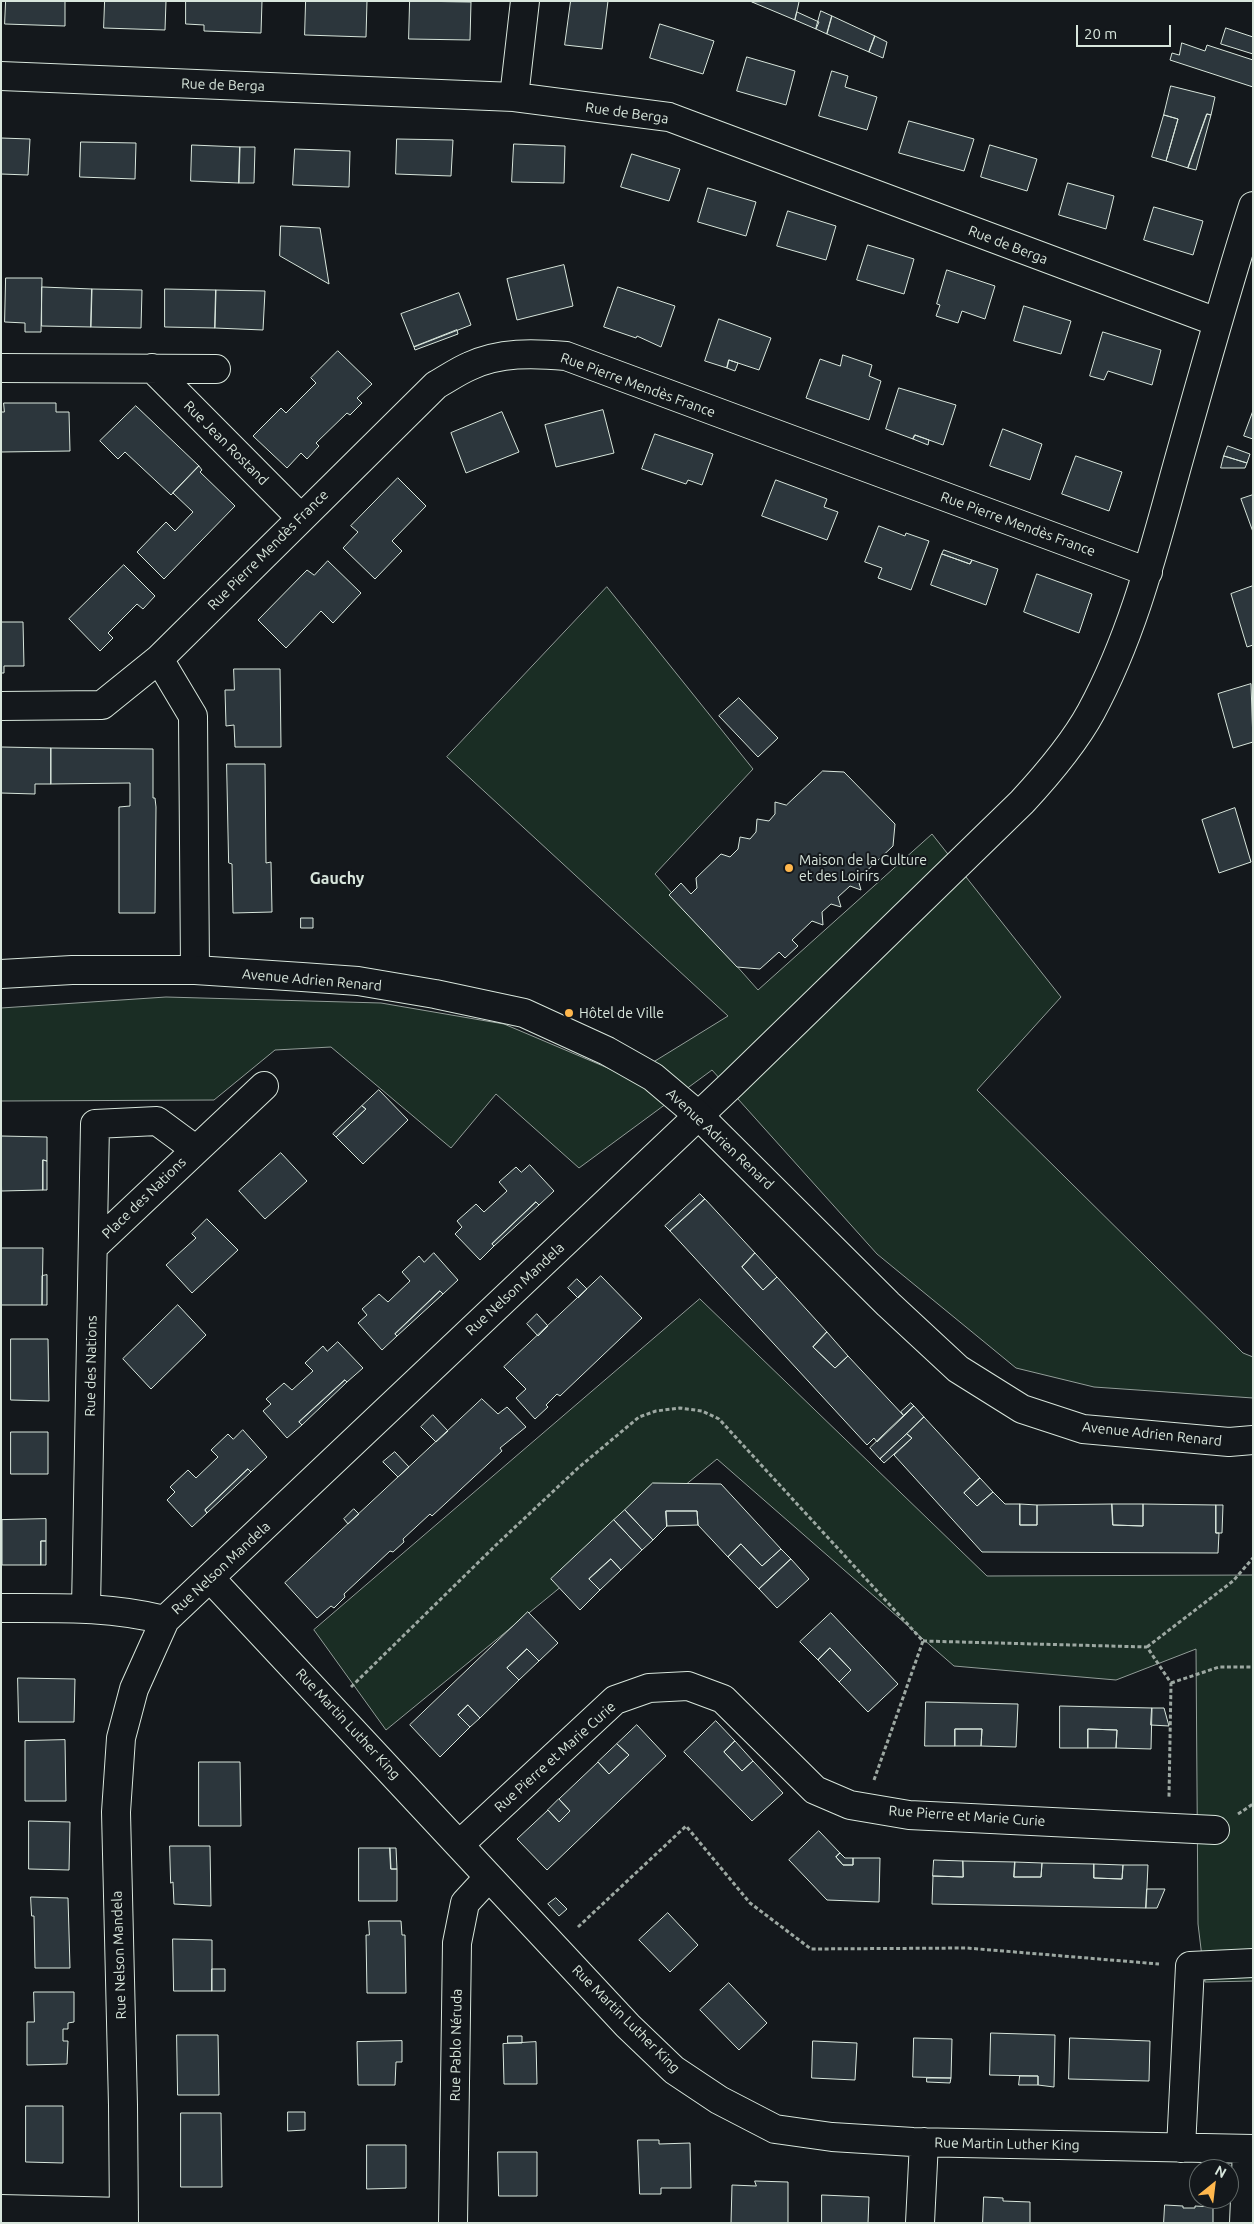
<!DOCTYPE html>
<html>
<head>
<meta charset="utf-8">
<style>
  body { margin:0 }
  #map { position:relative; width:1254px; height:2224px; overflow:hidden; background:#14181c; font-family:Ubuntu,sans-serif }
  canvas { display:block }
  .frame { position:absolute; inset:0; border:2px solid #d8e6dc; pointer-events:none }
  .north { position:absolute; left:1189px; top:2159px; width:50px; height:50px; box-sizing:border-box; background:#14181c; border:1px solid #626a69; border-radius:50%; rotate:29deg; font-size:14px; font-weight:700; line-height:20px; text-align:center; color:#d8e6dc }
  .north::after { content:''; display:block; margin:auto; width:18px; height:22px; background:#ffb74d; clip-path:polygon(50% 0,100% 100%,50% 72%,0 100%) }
  .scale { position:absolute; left:1076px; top:25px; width:95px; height:22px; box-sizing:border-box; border:2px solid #d8e6dc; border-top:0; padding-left:6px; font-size:15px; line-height:18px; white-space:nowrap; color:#d8e6dc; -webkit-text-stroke:4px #14181c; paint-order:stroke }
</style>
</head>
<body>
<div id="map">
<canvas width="1254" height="2224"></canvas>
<div class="frame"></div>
<div class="north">N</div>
<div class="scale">20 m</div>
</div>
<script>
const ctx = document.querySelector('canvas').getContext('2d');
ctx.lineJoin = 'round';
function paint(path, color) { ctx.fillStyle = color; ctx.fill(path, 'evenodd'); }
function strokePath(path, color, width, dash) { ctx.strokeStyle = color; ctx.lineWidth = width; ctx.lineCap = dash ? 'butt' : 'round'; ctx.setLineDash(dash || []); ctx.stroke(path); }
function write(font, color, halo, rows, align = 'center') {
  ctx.font = font + ' Ubuntu,sans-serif'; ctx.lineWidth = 4; ctx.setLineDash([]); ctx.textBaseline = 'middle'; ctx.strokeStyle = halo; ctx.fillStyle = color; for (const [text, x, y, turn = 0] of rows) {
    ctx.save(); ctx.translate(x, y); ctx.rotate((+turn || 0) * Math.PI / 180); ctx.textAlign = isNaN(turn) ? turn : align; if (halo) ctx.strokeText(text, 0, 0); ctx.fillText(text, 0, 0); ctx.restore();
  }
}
const green = new Path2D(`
  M607,587L753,769L655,874L758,990L932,834L1061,997L977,1090L1243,1353L1253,1357V1398L1094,1387L1016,1368L877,1254L712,1070L579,1168L496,1094L451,1148L331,1047L275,1050L214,1100L1,1101V1008L166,997L381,1003L504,1024L629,1077L728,1016L447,757Z
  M700,1299L987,1576L1253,1575V1981L1205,1982L1198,1924L1196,1649L1116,1680L954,1666L717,1459L386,1730L314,1630Z`);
paint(green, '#1a2d24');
strokePath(green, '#939e99', 1);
const building = new Path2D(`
  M6,1H65V26L5,24Z
  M105,1H166L165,30L104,28Z
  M186,1H262L261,33L204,31V25L186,24Z
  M306,1H367L366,37L305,35Z
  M410,1L471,2L470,40L409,39Z
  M571,1H608L602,49L565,45Z
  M797,1L799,2L795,20L752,2Z
  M821,11L832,16L827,34L816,29Z
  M797,12L819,22L816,29L795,20Z
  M832,16L875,36L869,52L827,34Z
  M660,24L714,41L703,74L650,58Z
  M1226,28L1253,37V54L1221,44Z
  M875,36L887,42L883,58L869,52Z
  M1182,43L1205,51L1207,45L1253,60V87L1170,60L1172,53L1179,55Z
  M747,57L795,71L786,105L737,91Z
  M832,71L848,76L845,87L877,97L867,130L819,116Z
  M1171,86L1215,97L1211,115L1207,114L1188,168L1166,161L1178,119L1164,115Z
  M1207,114L1211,115L1196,170L1188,168Z
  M1164,115L1178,119L1166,161L1152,157Z
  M909,121L974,139L964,171L899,153Z
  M1,138L30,139L28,175L1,174Z
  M397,139L453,140L451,176L396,174Z
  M81,142L136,143L135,179L80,177Z
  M514,144L565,146L564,183L512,182Z
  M192,145L240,147L239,183L191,181Z
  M990,145L1037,159L1027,191L981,177Z
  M240,147H255L254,183H239Z
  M295,149L350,151L349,187L293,185Z
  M632,154L680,169L669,201L621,187Z
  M1068,183L1114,196L1106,229L1059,215Z
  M708,188L756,202L746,236L698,222Z
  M1154,207L1203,221L1193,255L1144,240Z
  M788,211L836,226L826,260L777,246Z
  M281,226L320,228L329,284L280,256Z
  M868,245L914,259L904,294L857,280Z
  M564,265L573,306L517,320L507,279Z
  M947,270L995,286L985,319L962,311L958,323L936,316L940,305L937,304Z
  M6,278H42L41,332H25V323L5,322Z
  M42,287L92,289L91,327L42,326Z
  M618,287L675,306L661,347L637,336L636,338L604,327Z
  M92,289L142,290L141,328L91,327Z
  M165,289L216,290L215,328L165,327Z
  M216,290L265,291L263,330L215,328Z
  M459,293L471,325L414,347L401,314Z
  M1024,306L1071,321L1061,354L1014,341Z
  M719,319L771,338L759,370L729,360L727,368L705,361Z
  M457,330L458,334L415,350L414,347Z
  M1103,332L1161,350L1152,385L1108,371L1104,380L1090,376Z
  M338,351L372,384L357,398L362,403L350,415L347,413L316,443L319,446L307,459L301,453L287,468L253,436L281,408L286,413L316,383L311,378Z
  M843,355L872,365L869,376L881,381L869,420L806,398L820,359L840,366Z
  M729,360L738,363L735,371L727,368Z
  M899,388L956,405L943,445L915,435L913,439L886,429Z
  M4,403H56V412H69L70,451L1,452V412H4Z
  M136,406L199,466L171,495L125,452L118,459L100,441Z
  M603,410L614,453L556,467L545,425Z
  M1253,411V439L1244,436Z
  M502,412L519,452L466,473L451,433Z
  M1003,429L1042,444L1030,480L990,466Z
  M655,434L713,454L702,485L688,480L686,484L642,469Z
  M915,435L929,440L928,445L913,439Z
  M1228,446L1250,454L1247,463L1224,456Z
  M1076,456L1122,472L1109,511L1062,494Z
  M1224,456L1247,463L1245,468H1221Z
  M199,466L202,470L200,472L235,506L164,579L137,552L166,522L175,531L193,512L173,493Z
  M398,478L426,506L392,541L402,551L375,579L343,548L358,532L351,526Z
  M776,480L827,499L824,507L838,512L827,540L762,516Z
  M1253,495V532L1241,499Z
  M879,526L905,536L906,533L929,541L911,590L878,578L882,568L865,562Z
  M944,550L972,560L970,564L942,554Z
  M942,554L970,564L972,560L998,569L986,605L931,585Z
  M328,561L361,593L333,623L321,611L286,648L258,620L307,570L314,575Z
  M124,565L155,596L143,609L137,604L108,633L113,638L100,651L69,619Z
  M1037,574L1092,594L1079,633L1024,612Z
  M1253,586V645L1247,647L1231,594Z
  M1,622H23L24,666H4V673H1Z
  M234,669H280L281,747H235L234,725L226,726L225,690H234Z
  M1251,684L1253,742L1233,748L1218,694Z
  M739,698L778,738L758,757L719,716Z
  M1,747L51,748V784H35V794L1,793Z
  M51,748L153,749V798H155L156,807L155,913H119V807L130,806V783L51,784Z
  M227,764H265L266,863L271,862L272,912L233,913L232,864L229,863Z
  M823,771L844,772L895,824L893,846L858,879L861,890L850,886L838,897L841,907L831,904L822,912L823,925L812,921L792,940L798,946L785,958L779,952L760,969L737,967L669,895L681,883L691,894L697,888L696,878L721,854L730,857L738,849L740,837L750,839L756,832L757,819L769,821L775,814V802L786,805Z
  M1235,808L1251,862L1219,873L1202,820Z
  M301,918H313V928H301Z
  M379,1090L408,1120L363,1164L336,1137L366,1109L362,1106Z
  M362,1106L366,1109L336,1137L333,1134Z
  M1,1136L47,1137V1161L43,1160V1190L2,1191Z
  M281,1153L307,1181L265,1219L239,1191Z
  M43,1160L47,1161V1190H43Z
  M530,1165L554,1191L539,1205L536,1202L516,1221L492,1244L494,1246L480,1260L455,1234L462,1227L457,1221L476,1204L484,1212L507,1191L499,1182L516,1167L521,1172Z
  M700,1194L705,1199L670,1231L665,1226Z
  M705,1199L755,1253L742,1267L763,1290L777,1277L827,1332L813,1347L835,1368L848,1356L904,1416L877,1442L874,1438L867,1445L670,1231Z
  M536,1202L539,1205L494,1246L492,1244Z
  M207,1219L238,1250L192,1293L166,1265L196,1238L192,1234Z
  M1,1248H43L42,1305H1Z
  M434,1253L458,1280L443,1294L440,1291L395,1334L397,1336L382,1350L358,1323L367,1315L362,1309L379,1294L388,1302L410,1281L402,1272L419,1256L424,1262Z
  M755,1253L777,1277L763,1290L742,1267Z
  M47,1275V1305H42V1276Z
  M601,1276L642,1318L560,1396L557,1394L546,1405L548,1407L535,1419L516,1398L526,1389L504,1367Z
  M577,1279L587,1289L578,1298L568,1288Z
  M440,1291L443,1294L397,1336L395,1334Z
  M178,1305L206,1335L151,1389L123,1359Z
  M537,1314L548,1326L538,1336L527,1324Z
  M827,1332L848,1356L835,1368L813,1347Z
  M11,1339H48L49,1401L11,1400Z
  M338,1342L363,1368L347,1382L345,1380L299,1422L302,1425L287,1438L263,1411L271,1404L266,1399L284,1383L292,1390L313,1371L305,1363L323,1346L327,1351Z
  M345,1380L347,1382L302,1425L299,1422Z
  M482,1399L498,1414L507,1407L526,1427L500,1448L502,1451L432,1516L430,1514L403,1539L404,1542L393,1552L390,1551L344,1594L345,1597L334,1608L331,1606L317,1618L285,1583Z
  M911,1403L914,1406L904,1416L901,1412Z
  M914,1406L924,1417L880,1459L870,1448Z
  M433,1415L448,1431L436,1442L421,1427Z
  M924,1417L980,1478L964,1493L977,1506L993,1492L1005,1504H1020V1525H1037V1505L1112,1504L1113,1525L1143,1526V1504L1216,1505V1533H1219L1218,1553L982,1552L894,1455L912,1438L907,1434Z
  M243,1430L267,1457L251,1472L248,1469L227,1489L205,1510L207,1513L192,1527L167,1500L175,1492L170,1487L188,1470L196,1478L218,1457L211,1450L228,1434L233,1439Z
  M11,1432H48V1474H11Z
  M907,1434L912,1438L884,1463L880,1459Z
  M395,1452L409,1467L398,1477L383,1462Z
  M248,1469L251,1472L207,1513L205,1510Z
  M980,1478L993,1492L977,1506L964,1493Z
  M653,1483L721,1484L781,1549L762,1566L741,1544L728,1557L698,1525L697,1511H666L667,1526L653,1540L625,1510Z
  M1020,1504L1037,1505V1525H1020Z
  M1112,1504H1143V1526L1113,1525Z
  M1216,1505H1223L1222,1533H1216Z
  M354,1509L359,1514L348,1524L344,1519Z
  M625,1510L653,1540L642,1550L614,1520Z
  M666,1511H697L698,1525L667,1526Z
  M46,1519V1541H41V1565H2V1520Z
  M614,1520L642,1550L621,1570L611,1559L589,1579L600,1590L580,1610L551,1579Z
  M41,1541H46V1565H41Z
  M741,1544L762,1566L781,1549L791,1559L759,1589L728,1557Z
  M611,1559L621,1570L600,1590L589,1579Z
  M791,1559L809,1579L777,1608L759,1589Z
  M528,1612L558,1643L539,1661L527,1649L507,1668L519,1680L480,1718L468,1705L458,1715L470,1727L440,1757L410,1725Z
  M831,1613L898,1684L868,1712L839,1682L851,1670L830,1648L818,1660L800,1642Z
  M830,1648L851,1670L839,1682L818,1660Z
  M527,1649L539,1661L519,1680L507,1668Z
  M18,1678L75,1679L74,1722H19Z
  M926,1702L1018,1704L1016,1747L981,1746L982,1729H955V1746H925Z
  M468,1705L480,1718L470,1727L458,1715Z
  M1060,1706L1152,1708L1151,1749L1116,1748L1117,1730L1088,1729V1748H1060Z
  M1152,1708H1164L1169,1726L1151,1725Z
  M716,1721L735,1741L724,1752L742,1771L753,1761L783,1793L752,1821L684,1752Z
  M637,1725L666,1756L547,1870L517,1839L548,1810L559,1822L570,1811L559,1799L598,1762L609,1774L629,1755L617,1744Z
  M955,1729H982L981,1746H955Z
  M1088,1729L1117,1730L1116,1748H1088Z
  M65,1740L66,1801H25V1741Z
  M735,1741L753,1761L742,1771L724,1752Z
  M617,1744L629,1755L609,1774L598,1762Z
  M199,1762H240L241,1826H199Z
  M559,1799L570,1811L559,1822L548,1810Z
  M29,1821L70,1822L69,1870L29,1869Z
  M819,1831L840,1853L836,1857L843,1865H853V1858H880L879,1902L827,1900L789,1860Z
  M170,1846H210L211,1906L174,1904L173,1882L171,1883Z
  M359,1848H390L391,1869H397V1901H359Z
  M390,1848H396L397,1869H391Z
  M840,1853L845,1858H853V1865H843L836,1857Z
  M934,1860L963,1861V1877L933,1876Z
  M963,1861L1015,1862L1014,1877H1041L1042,1863L1094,1864V1878L1122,1879L1123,1865H1148L1146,1908L932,1904L933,1876L963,1877Z
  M1015,1862L1042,1863L1041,1877H1014Z
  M1094,1864L1123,1865L1122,1879L1094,1878Z
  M1147,1889H1165L1157,1908H1146Z
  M31,1897L68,1898L70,1968H35L34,1916H32Z
  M556,1898L567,1909L559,1916L548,1904Z
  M668,1913L698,1945L670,1972L639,1940Z
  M369,1921H401L402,1935H405L406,1993H367L366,1935H369Z
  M173,1939L212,1940V1991H174Z
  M212,1969H225V1991H212Z
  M729,1983L767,2023L739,2050L700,2010Z
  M34,1992H74V2022L68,2023V2029H63V2041H68L67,2064L27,2065V2022H34Z
  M991,2033L1055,2035L1054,2087L1038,2085V2076L990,2075Z
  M177,2035H218L219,2095H178Z
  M508,2036H522V2043H508Z
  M914,2038L952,2039L951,2078L913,2077Z
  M1070,2038L1150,2041L1149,2081L1069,2079Z
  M402,2041V2062H396L395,2085H358L357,2042Z
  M813,2041L857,2043L855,2080L812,2078Z
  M536,2042L537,2084H504L503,2044Z
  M1020,2076H1038V2085H1019Z
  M927,2078H951L950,2083L927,2082Z
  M26,2106H63V2163L26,2162Z
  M288,2112H305V2130L288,2131Z
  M181,2113H221L222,2187H181Z
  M638,2140H659V2144L690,2143L691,2188H661V2194H640Z
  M367,2145H406V2188L367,2189Z
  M498,2152H537V2196H499Z
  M755,2181L788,2182V2223H731L732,2185L756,2186Z
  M822,2195L869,2197L868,2223H822Z
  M984,2197L1003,2198V2201L1030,2202V2223H983Z
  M1165,2205L1183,2206V2208H1195V2206L1213,2207V2223H1164Z`);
paint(building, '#2c363c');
strokePath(building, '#d8e6dc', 1);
const street = new Path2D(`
  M1,76L514,97L669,117L1217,322
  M514,97L525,1
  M1,368L216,369
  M152,368L301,518
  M159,659L193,716L195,970
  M1,706L102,705L159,659L436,385C447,379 458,371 470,366C500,352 533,353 566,356L1148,572
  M93,1247L264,1086
  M210,1578L628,2026L674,2070L719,2100L775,2129L832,2137L913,2142L1253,2149
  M1,1608C59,1608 108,1606 165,1620
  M86,1608L95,1124L157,1121L195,1149
  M460,1844L615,1700L649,1688L688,1686L723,1699L815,1790L850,1805L909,1815L1215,1830
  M1181,2148L1190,1966L1253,1963
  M1,2209L124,2212
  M124,2223L123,2105L116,1812L121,1738L134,1689L165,1620L732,1084L1022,802C1047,775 1073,745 1091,712C1135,631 1156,541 1181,452C1204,370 1227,287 1253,206
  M453,2223L457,1943L465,1903L489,1877
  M920,2223L924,2142
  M1244,2223L1247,2149`);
const secondary = new Path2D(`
  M1,974L72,970H195L302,977L358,981L435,994L524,1013L607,1051L653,1077L698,1115L888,1304L958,1369L1022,1409L1083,1429L1229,1442L1253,1440`);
strokePath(street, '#d8e6dc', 30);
strokePath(secondary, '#d8e6dc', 30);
strokePath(new Path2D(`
  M923,1641L1147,1647L1171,1683L1169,1797
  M1147,1647L1233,1581L1253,1558
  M1171,1683L1219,1667H1253
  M351,1687L496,1545L578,1468L639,1417L656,1411L680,1408L702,1411L719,1419L923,1641L874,1780
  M1238,1814L1253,1804
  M578,1927L686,1826L750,1903L811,1949L967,1948L1159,1964`), '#9da8a2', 3, [4, 2.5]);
strokePath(street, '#14181c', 28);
strokePath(secondary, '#14181c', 28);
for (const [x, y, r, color] of [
  [789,868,5,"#ffb74d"],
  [569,1013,5,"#ffb74d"]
]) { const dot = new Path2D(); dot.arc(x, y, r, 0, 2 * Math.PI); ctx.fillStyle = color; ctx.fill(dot); strokePath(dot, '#14181c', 2); }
write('14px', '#d8e6dc', '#14181c', [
  ["Rue de Berga",223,85,2],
  ["Rue de Berga",627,113,8],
  ["Rue de Berga",1008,245,21],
  ["Rue Pierre Mendès France",638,385,20],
  ["Rue Jean Rostand",226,443,45],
  ["Rue Pierre Mendès France",1018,524,20],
  ["Rue Pierre Mendès France",268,550,-45],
  ["Avenue Adrien Renard",312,980,5],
  ["Avenue Adrien Renard",720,1139,43],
  ["Place des Nations",144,1198,-44],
  ["Rue Nelson Mandela",515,1289,-43],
  ["Rue des Nations",91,1366,-89],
  ["Avenue Adrien Renard",1152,1434,6],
  ["Rue Nelson Mandela",221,1568,-43],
  ["Rue Martin Luther King",348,1724,47],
  ["Rue Pierre et Marie Curie",555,1757,-42],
  ["Rue Pierre et Marie Curie",967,1816,4],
  ["Rue Nelson Mandela",119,1955,-92],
  ["Rue Martin Luther King",626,2019,45],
  ["Rue Pablo Néruda",456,2045,-89],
  ["Rue Martin Luther King",1007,2144,1]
]);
write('14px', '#d8e6dc', '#14181c', [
  ["Maison de la Culture",799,860],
  ["et des Loirirs",799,876],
  ["Hôtel de Ville",579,1013]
], 'left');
write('bold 16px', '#d8e6dc', '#14181c', [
  ["Gauchy",337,879]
]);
</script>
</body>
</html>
